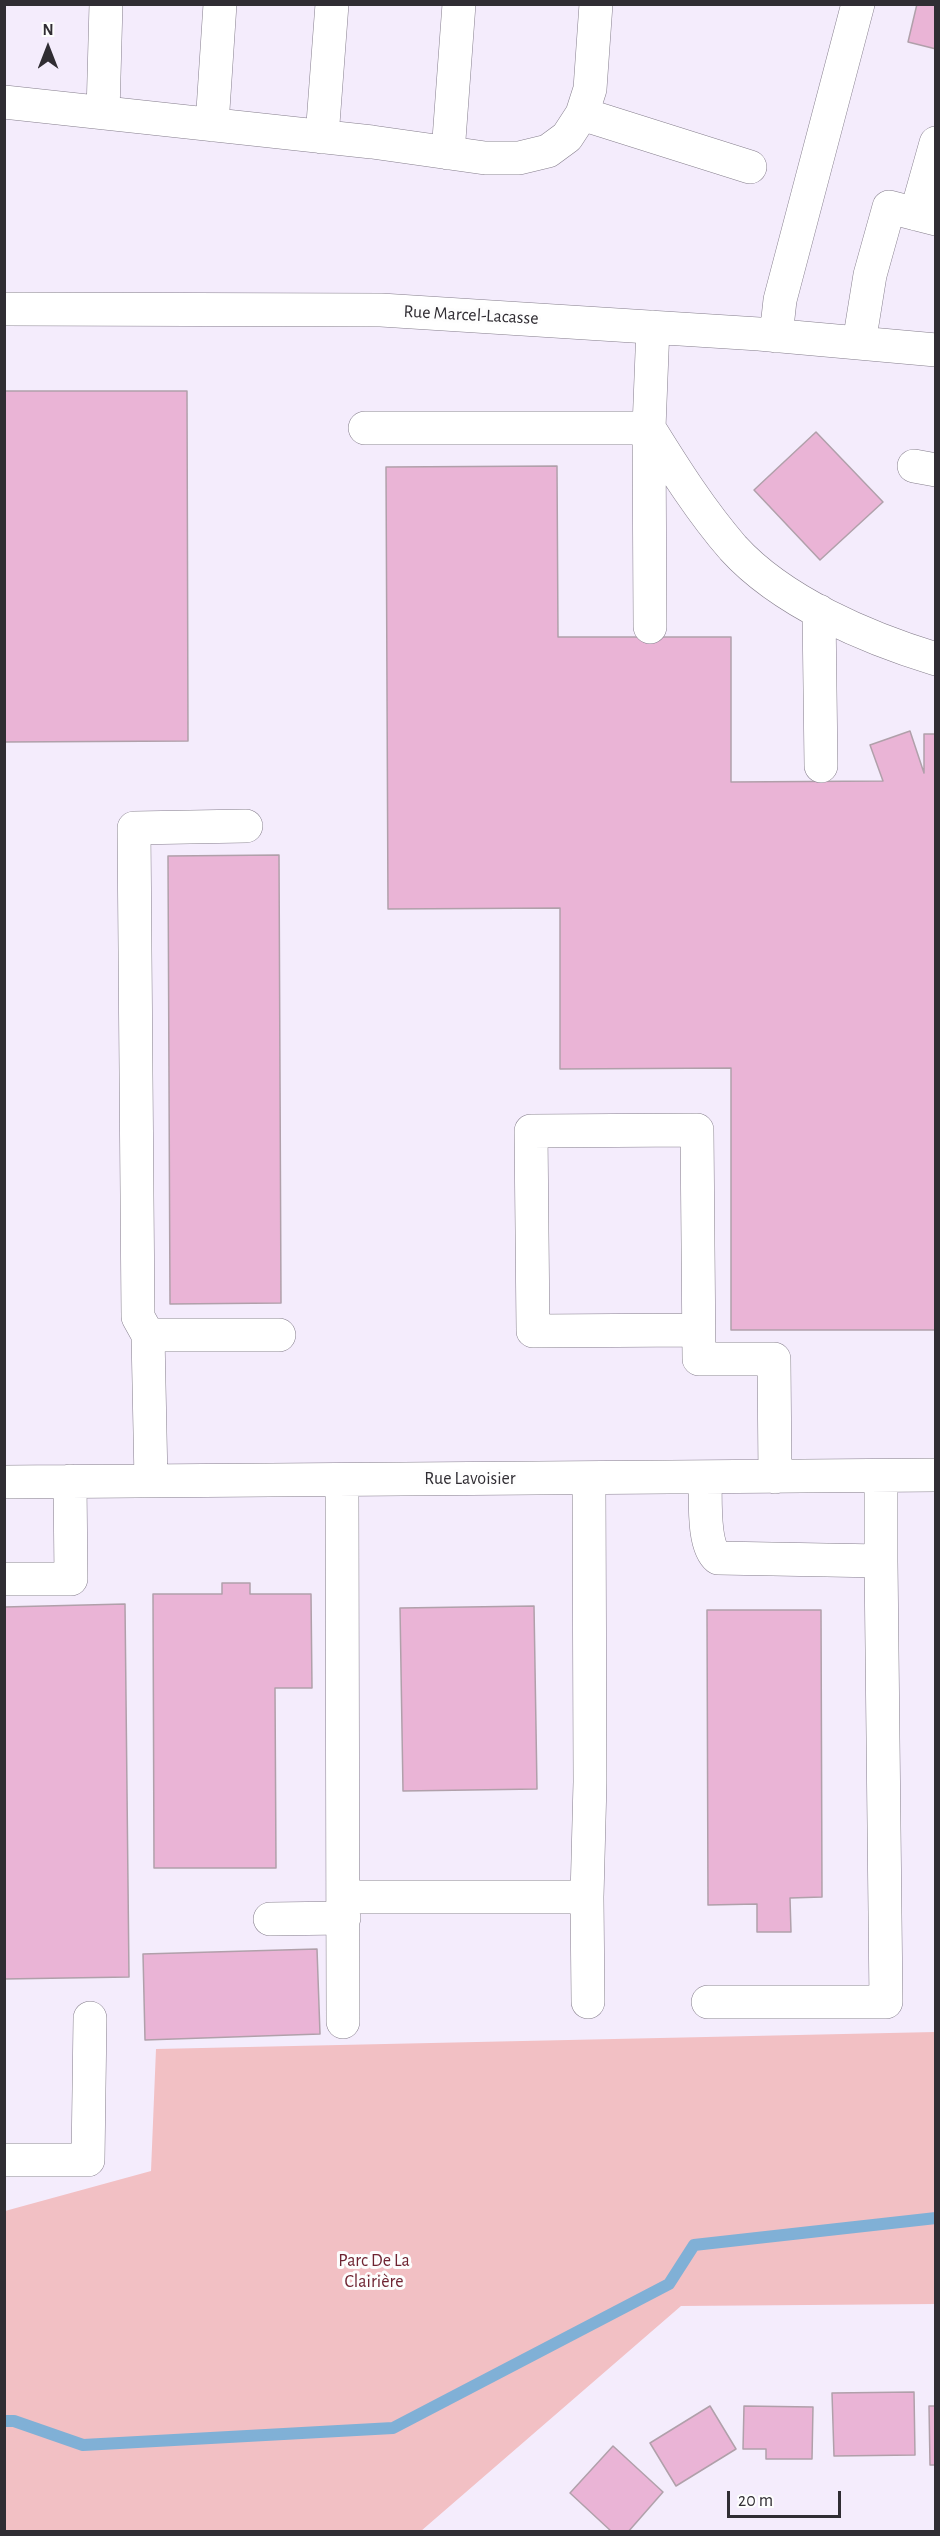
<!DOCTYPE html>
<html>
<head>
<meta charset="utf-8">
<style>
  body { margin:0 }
  #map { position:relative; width:940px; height:2536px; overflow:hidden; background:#f4ecfc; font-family:"Alegreya Sans",sans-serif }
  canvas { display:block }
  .frame { position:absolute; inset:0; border:6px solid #302d33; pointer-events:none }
  .north { position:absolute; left:18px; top:18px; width:60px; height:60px; -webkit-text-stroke:4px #fdfdfd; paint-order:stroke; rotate:0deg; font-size:16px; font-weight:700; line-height:24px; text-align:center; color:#302d33 }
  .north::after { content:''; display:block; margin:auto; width:21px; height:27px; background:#302d33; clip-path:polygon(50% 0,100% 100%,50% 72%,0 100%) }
  .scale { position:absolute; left:727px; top:2491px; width:114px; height:27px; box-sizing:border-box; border:3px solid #302d33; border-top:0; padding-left:8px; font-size:18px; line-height:21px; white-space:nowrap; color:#302d33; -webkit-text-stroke:4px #fdfdfd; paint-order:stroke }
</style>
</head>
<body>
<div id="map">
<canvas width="940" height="2536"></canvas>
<div class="frame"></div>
<div class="north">N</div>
<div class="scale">20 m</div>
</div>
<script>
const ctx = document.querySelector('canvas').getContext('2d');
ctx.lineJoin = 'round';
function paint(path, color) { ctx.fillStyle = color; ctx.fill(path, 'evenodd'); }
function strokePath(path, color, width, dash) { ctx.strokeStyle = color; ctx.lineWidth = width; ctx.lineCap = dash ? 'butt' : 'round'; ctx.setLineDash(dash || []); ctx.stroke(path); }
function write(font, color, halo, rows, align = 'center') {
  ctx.font = font + ' "Alegreya Sans",sans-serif'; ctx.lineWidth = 6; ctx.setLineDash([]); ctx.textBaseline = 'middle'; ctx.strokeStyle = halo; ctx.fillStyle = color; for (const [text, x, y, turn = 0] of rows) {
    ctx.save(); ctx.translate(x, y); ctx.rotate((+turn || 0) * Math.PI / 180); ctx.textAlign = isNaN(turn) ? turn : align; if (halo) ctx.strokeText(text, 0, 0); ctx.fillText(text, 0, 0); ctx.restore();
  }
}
paint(new Path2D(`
  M935,2032V2304L681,2306L421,2531H5V2211L151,2171L156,2049Z`), '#f2c0c4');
strokePath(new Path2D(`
  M4,2421H14L83,2445L393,2428L669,2284L694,2245L936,2218`), '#80b0d6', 12);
const building = new Path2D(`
  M917,4H936V49L908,42Z
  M4,391H187L188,741L4,742Z
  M816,432L883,502L820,560L754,490Z
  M557,466L558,637H731V782L883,781L870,745L910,731L924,773V734H936V1330H731V1068L560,1069V908L388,909L386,467Z
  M279,855L281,1303L170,1304L168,856Z
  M222,1583H250V1594H311L312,1688H275L276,1868H154L153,1594H222Z
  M125,1604L129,1977L4,1979V1607Z
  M534,1606L537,1789L403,1791L400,1608Z
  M707,1610H821L822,1897L790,1898L791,1932H757V1904L708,1905Z
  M317,1949L320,2034L145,2040L143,1954Z
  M914,2392L915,2455L834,2456L832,2393Z
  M710,2406L736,2449L676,2486L650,2443Z
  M744,2406L813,2407L812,2459H766V2449H743Z
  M929,2406H936V2465H930Z
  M613,2446L663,2492L628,2532H612L570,2493Z`);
paint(building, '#eab4d6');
strokePath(building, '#b0a0aa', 1.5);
const minor = new Path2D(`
  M4,102L372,142L485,158H519L548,151L567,137L582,114L590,89L596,4
  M103,113L106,4
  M582,114L750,167
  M212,125L220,4
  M322,137L332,4
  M448,153L459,4
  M916,214L936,143
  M4,309L381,310L759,334L936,350
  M776,336L780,300L858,4
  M859,343L870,275L889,207L936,219
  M365,428H649L653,327
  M649,428C675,470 701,511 733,548C782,602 867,638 936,659
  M649,428L650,627
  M914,466L936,470
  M819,611L821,766
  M698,1330L533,1331L531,1131L697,1130L699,1359H774L775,1477
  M148,1335L138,1317L134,828L246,826
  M705,1478C706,1498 702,1545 718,1558L881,1561V1476
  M342,1480L343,2022
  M151,1481L148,1335H279
  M4,1482L936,1475
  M4,1579H71L70,1481
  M344,1897H587L590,1782L589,1478
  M587,1897L588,2002
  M270,1919L344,1918
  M708,2002H886L881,1561
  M4,2160H88L90,2018`);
strokePath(minor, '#857e8c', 34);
strokePath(minor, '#fff', 33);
write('18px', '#302d33', '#fdfdfd', [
  ["Rue Marcel-Lacasse",471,315,3],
  ["Rue Lavoisier",470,1479]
]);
write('18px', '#6e2331', '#fdfdfd', [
  ["Parc De La",374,2261],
  ["Clairière",374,2282]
]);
</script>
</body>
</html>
